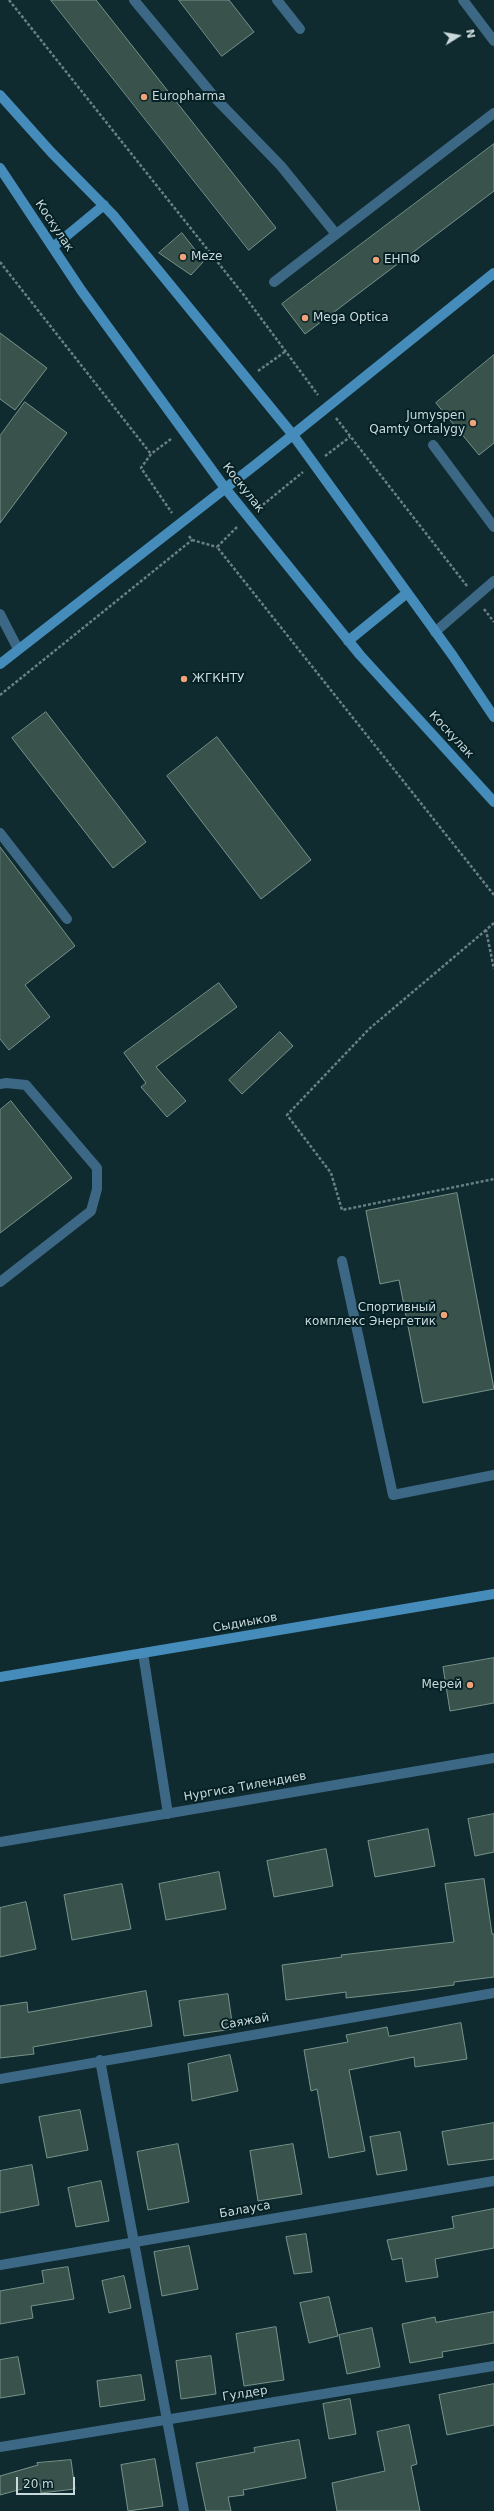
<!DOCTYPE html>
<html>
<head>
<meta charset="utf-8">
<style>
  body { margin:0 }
  #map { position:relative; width:494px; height:2511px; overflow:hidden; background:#0f2b2f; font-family:"DejaVu Sans",sans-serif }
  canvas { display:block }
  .north { position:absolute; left:438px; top:16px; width:40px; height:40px; -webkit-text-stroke:3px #052125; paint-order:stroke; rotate:79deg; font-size:11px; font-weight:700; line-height:16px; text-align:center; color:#cad9db }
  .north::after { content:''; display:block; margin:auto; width:14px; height:18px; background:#cad9db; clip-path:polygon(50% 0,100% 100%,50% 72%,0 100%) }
  .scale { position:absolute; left:16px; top:2477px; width:59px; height:18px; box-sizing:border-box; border:2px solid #cad9db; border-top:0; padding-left:5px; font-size:12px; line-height:14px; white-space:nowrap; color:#cad9db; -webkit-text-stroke:3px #052125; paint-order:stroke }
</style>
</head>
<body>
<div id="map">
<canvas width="494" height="2511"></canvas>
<div class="north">N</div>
<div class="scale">20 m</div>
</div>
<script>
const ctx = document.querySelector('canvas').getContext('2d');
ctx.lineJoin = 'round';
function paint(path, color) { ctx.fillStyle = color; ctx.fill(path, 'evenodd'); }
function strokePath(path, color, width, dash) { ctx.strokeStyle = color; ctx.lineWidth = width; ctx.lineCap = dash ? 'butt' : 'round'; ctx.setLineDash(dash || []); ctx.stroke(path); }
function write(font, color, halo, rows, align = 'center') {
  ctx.font = font + ' "DejaVu Sans",sans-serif'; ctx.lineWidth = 4; ctx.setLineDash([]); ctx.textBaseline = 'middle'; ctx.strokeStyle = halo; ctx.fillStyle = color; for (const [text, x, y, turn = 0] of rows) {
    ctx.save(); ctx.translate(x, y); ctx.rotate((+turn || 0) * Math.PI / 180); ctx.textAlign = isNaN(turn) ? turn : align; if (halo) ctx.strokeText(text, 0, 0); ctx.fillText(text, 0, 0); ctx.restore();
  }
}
const building = new Path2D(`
  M51,0H96L276,228L249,250Z
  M179,0H229L254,32L222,56Z
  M494,144V191L305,334L282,304Z
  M182,233L204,261L191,275L159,253Z
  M0,333L47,368L15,410L0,399Z
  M494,355V443L479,455L436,403Z
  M25,402L67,433L0,523V436Z
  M46,712L146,842L113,868L12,738Z
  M217,737L311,860L261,899L167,776Z
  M0,847L75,946L25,985L50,1017L9,1050L0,1039Z
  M219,983L237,1007L156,1067L186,1101L167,1117L141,1087L146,1083L124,1053Z
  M280,1032L293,1046L242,1094L229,1080Z
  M11,1101L72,1178L0,1233V1110Z
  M457,1193L494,1389L423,1403L399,1280L380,1284L366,1211Z
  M494,1658V1703L450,1711L443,1667Z
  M494,1814V1852L475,1856L468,1819Z
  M428,1829L435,1866L375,1877L368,1841Z
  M326,1849L333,1886L274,1897L267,1861Z
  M219,1872L226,1909L166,1920L159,1884Z
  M484,1879L492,1934H494V1977L454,1982V1985L408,1991L346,1998V1992L286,2000L282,1965L342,1957L341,1955L454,1942L445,1884Z
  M122,1884L131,1929L72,1940L64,1895Z
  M26,1902L36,1949L0,1957V1908Z
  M146,1991L152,2026L33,2047L34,2054L0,2058V2006L27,2002L28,2012Z
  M228,1994L233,2029L184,2036L179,2001Z
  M461,2023L467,2059L415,2067L414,2057L349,2070L365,2151L329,2158L317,2089L311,2091L304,2050L348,2042L346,2035L387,2027L389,2036Z
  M230,2055L238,2091L192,2101L188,2064Z
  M80,2110L88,2150L47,2158L39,2117Z
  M494,2123V2159L448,2165L442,2132Z
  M400,2132L407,2170L377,2175L370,2137Z
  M178,2144L189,2202L148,2210L137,2152Z
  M293,2144L302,2194L258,2201L250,2151Z
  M32,2165L39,2205L0,2213V2171Z
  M101,2181L109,2221L76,2227L68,2188Z
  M494,2209V2248L435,2259L438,2277L406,2282L402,2258L392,2260L387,2240L454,2228L452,2217Z
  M306,2234L312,2272L294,2274L286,2237Z
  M189,2246L198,2289L162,2296L154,2252Z
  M68,2267L74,2299L31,2306L33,2318L0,2324V2291L44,2283L42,2271Z
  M124,2276L131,2308L109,2313L102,2281Z
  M329,2297L338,2336L309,2343L300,2303Z
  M494,2312V2343L442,2352L443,2357L410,2363L402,2324L435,2317L436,2322Z
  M276,2327L284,2380L244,2386L236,2334Z
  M372,2328L380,2367L347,2374L339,2335Z
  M211,2356L216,2394L181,2399L176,2361Z
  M18,2357L25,2394L0,2398V2360Z
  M141,2375L145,2400L100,2407L97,2381Z
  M494,2384V2425L447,2435L439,2395Z
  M350,2399L356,2434L329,2439L323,2404Z
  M409,2425L417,2464L411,2466L420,2511H337L332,2483L385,2471L377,2432Z
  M299,2440L306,2478L243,2490L244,2495L228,2497L231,2511H206L196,2463L255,2452L254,2448Z
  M155,2459L163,2506L128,2511L121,2465Z
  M71,2460L75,2489L41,2493L40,2484L0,2495V2476L38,2465L37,2463Z`);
paint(building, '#39534c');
strokePath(building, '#77938b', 1);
strokePath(new Path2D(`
  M9,0L243,294L318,395
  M0,262L151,454
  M258,371L286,351
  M336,418L467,586
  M171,439L151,454L141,468L172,513
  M325,456L350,437
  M259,508L303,472
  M237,527L217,547L494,895
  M189,536L192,540L217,547
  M484,609L494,622
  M0,695L192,540
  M494,923L486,930L494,969
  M486,930L369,1029L287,1115L331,1173L342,1210L494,1179`), '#6a8083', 2.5, [3, 2]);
strokePath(new Path2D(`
  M134,0L217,100L281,166L336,234
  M277,0L300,29
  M463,0L494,41
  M274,282L494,113
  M433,445L494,527
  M0,614L18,649
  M435,632L494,581
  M0,833L67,919
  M0,1084L6,1083L26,1085L97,1168V1189L91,1211L0,1282
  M342,1261L393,1495L494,1475
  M143,1653L168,1814
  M0,1842L494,1758`), '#3d6885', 10);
strokePath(new Path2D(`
  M100,2060L184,2511
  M0,2079L494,1993
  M0,2265L494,2181
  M0,2447L494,2366`), '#3d6885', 10);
strokePath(new Path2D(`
  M0,95L51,152L113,215L293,435L453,656L494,717
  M0,168L81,290L225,488L360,655L494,802
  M53,247L104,205
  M348,641L407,593
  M0,664L259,462L494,273
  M0,1677L494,1594`), '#458cbb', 10);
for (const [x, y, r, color] of [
  [144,97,4,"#f0a279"],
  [183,257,4,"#f0a279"],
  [376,260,4,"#f0a279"],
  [305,318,4,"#f0a279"],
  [473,423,4,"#f0a279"],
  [184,679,4,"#f0a279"],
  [444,1315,4,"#f0a279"],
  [470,1685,4,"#f0a279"]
]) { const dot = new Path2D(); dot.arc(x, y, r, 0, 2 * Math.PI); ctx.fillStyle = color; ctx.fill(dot); strokePath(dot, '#052125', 1.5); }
write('12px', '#cad9db', '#052125', [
  ["Europharma",152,97],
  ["Meze",191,257],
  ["ЕНПФ",384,260],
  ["Mega Optica",313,318],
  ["Jumyspen",465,416,"right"],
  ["Qamty Ortalygy",465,430,"right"],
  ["ЖГКНТУ",192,679],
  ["Спортивный",436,1308,"right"],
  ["комплекс Энергетик",436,1322,"right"],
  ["Мерей",462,1685,"right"]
], 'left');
write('12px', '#cad9db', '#052125', [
  ["Коскулак",54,226,56],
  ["Коскулак",243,488,52],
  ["Коскулак",451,735,47],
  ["Сыдиыков",245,1623,-10],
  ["Нургиса Тилендиев",245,1787,-10],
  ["Саяжай",245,2022,-10],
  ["Балауса",245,2210,-10],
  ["Гулдер",245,2394,-9]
]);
</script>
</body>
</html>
